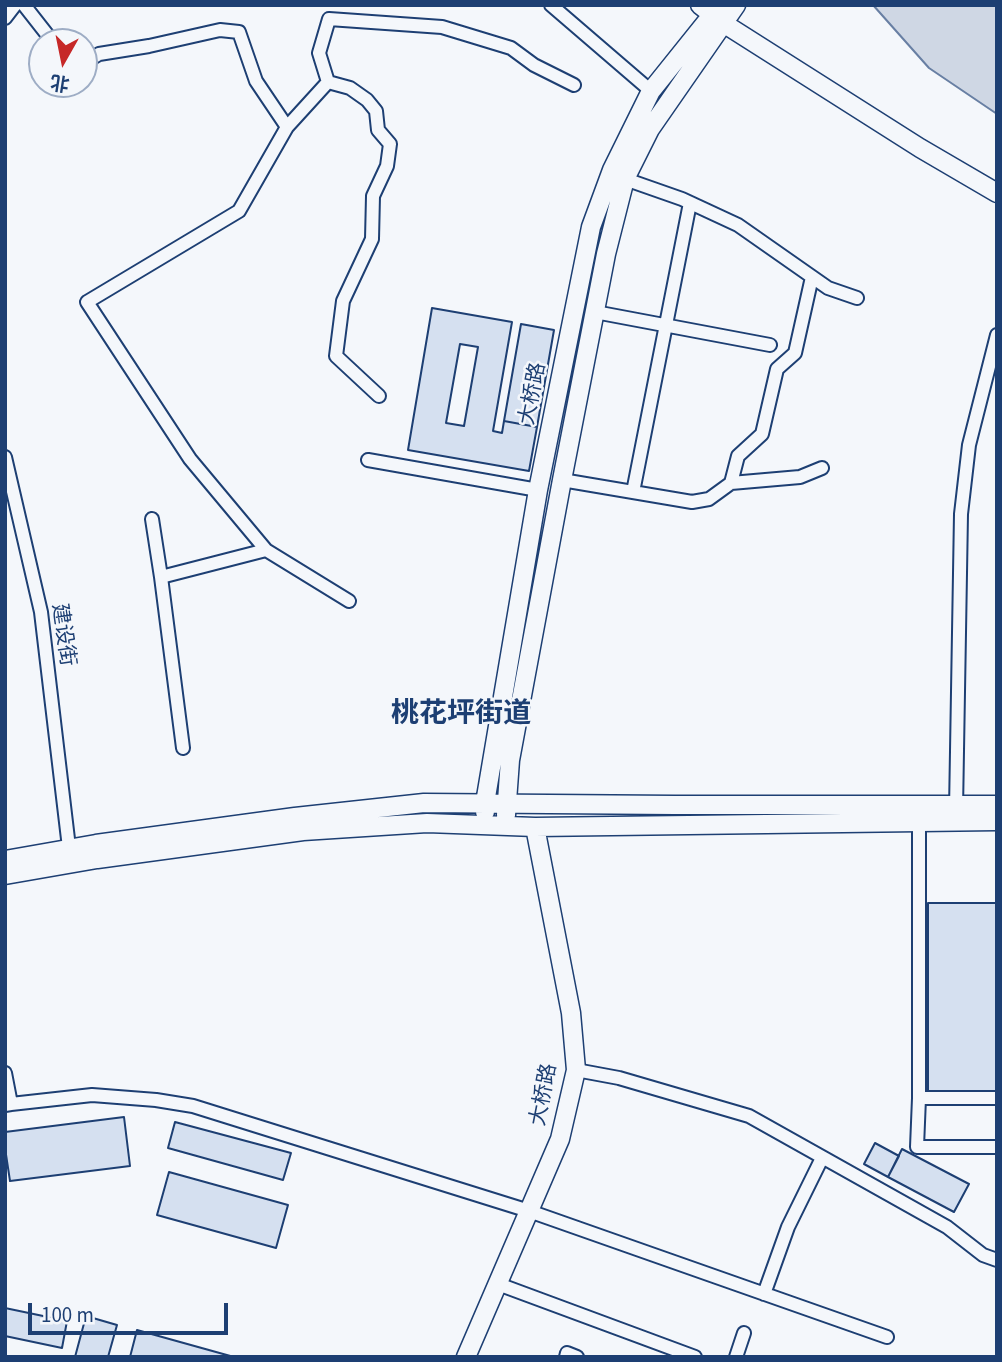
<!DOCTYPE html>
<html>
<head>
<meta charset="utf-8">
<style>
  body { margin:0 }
  #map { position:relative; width:1002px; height:1362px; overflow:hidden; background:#f4f7fb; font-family:"Source Sans 3","Noto Sans SC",sans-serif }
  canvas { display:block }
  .frame { position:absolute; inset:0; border:7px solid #1d3f73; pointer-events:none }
  .north { position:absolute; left:28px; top:28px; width:70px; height:70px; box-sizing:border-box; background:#f4f7fb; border:2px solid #9eadc5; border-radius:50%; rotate:189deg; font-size:19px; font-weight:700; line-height:28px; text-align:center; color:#1d3f73 }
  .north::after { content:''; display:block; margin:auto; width:24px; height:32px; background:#c62828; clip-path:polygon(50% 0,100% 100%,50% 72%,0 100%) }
  .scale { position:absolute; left:28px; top:1303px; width:200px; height:32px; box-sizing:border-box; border:4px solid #1d3f73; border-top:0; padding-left:9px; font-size:21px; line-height:24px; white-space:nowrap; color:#1d3f73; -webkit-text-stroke:5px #f4f7fb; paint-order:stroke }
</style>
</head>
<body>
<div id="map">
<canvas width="1002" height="1362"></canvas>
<div class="frame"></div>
<div class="north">北</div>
<div class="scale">100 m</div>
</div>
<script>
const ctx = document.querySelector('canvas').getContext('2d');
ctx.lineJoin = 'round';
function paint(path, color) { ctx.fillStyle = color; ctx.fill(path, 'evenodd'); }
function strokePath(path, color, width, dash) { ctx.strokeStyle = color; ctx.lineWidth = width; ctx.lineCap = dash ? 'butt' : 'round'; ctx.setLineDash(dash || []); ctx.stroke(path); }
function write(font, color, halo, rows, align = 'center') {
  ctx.font = font + ' "Source Sans 3","Noto Sans SC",sans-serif'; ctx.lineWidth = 5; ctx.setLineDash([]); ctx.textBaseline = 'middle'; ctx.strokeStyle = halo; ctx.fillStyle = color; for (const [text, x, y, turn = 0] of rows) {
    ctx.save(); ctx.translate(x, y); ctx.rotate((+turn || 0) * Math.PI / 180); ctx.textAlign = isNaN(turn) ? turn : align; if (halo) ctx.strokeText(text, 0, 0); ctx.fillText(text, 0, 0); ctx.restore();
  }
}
const water = new Path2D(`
  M873,5H997V114L929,68Z`);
paint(water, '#cfd7e4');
strokePath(water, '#687fa3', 2);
const building = new Path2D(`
  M432,308L512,322L493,431L502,433L504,421L537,427L529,471L408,450ZM460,344L478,347L464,426L446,423Z
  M521,324L554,330L537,427L504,421Z
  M928,903H997V1092H928Z
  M124,1117L130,1166L10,1181L5,1148V1132Z
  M175,1122L291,1153L283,1180L168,1148Z
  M875,1143L899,1156L888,1177L864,1164Z
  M902,1149L969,1184L954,1212L888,1177Z
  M169,1172L288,1205L276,1248L157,1215Z
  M5,1308L67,1321L62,1348L5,1336Z
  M86,1316L117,1325L108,1357H75Z
  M137,1330L234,1357H130Z`);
paint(building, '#d5e0f0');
strokePath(building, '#1d3f73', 2);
const street = new Path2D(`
  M24,5L53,42
  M551,5L651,91
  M5,18L15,5
  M84,63L99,54L149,46L220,30L239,32L256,81L287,127
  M328,82L350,88L367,100L376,111L378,130L390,144L387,166L373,196L372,239L343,301L336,356L379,396
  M625,179L682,199L738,225L828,288L857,298
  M595,312L770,345
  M5,457L41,612L70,856
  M368,460L538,490
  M562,480L692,502L709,499L731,483L800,477L822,468
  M731,483L738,456L762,434L777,369L795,353L812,277
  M633,492L690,203
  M152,519L161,577L183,748
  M266,550L190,459L87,302L239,211L287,127L328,82L319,53L329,19L442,27L511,48L534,65L574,85
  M161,577L266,550L349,601
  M956,810L961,514L969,445L997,335
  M919,821V1098H997
  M576,1070L619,1078L749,1116L947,1227L983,1255L997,1260
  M5,1073L11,1104L5,1105
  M919,1098L917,1147H997
  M11,1104L92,1095L156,1100L193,1106L529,1211L887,1337
  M498,1284L695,1357
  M764,1294L788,1227L822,1158
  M566,1357L567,1353L577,1357
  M736,1357L744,1333`);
const secondary = new Path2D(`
  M700,5L723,23L920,148L997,193
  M485,812V803L538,490L591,227L612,170L651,91L720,5
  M506,815L510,760L562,480L606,254L625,179L650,129L736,5
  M5,860L96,844L295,817L424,803L675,805H997
  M5,875L97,859L303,831L427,823L535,827L997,821
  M466,1357L560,1139L576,1070L571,1013L535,827`);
strokePath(street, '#1d3f73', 16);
strokePath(secondary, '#1d3f73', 21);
strokePath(street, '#f4f7fb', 12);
strokePath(secondary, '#f4f7fb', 18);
write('21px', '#1d3f73', '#f4f7fb', [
  ["大桥路",534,394,-79],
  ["建设街",62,635,82],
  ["大桥路",545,1095,-79]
]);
write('bold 28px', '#1d3f73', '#f4f7fb', [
  ["桃花坪街道",461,716]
]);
</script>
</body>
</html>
